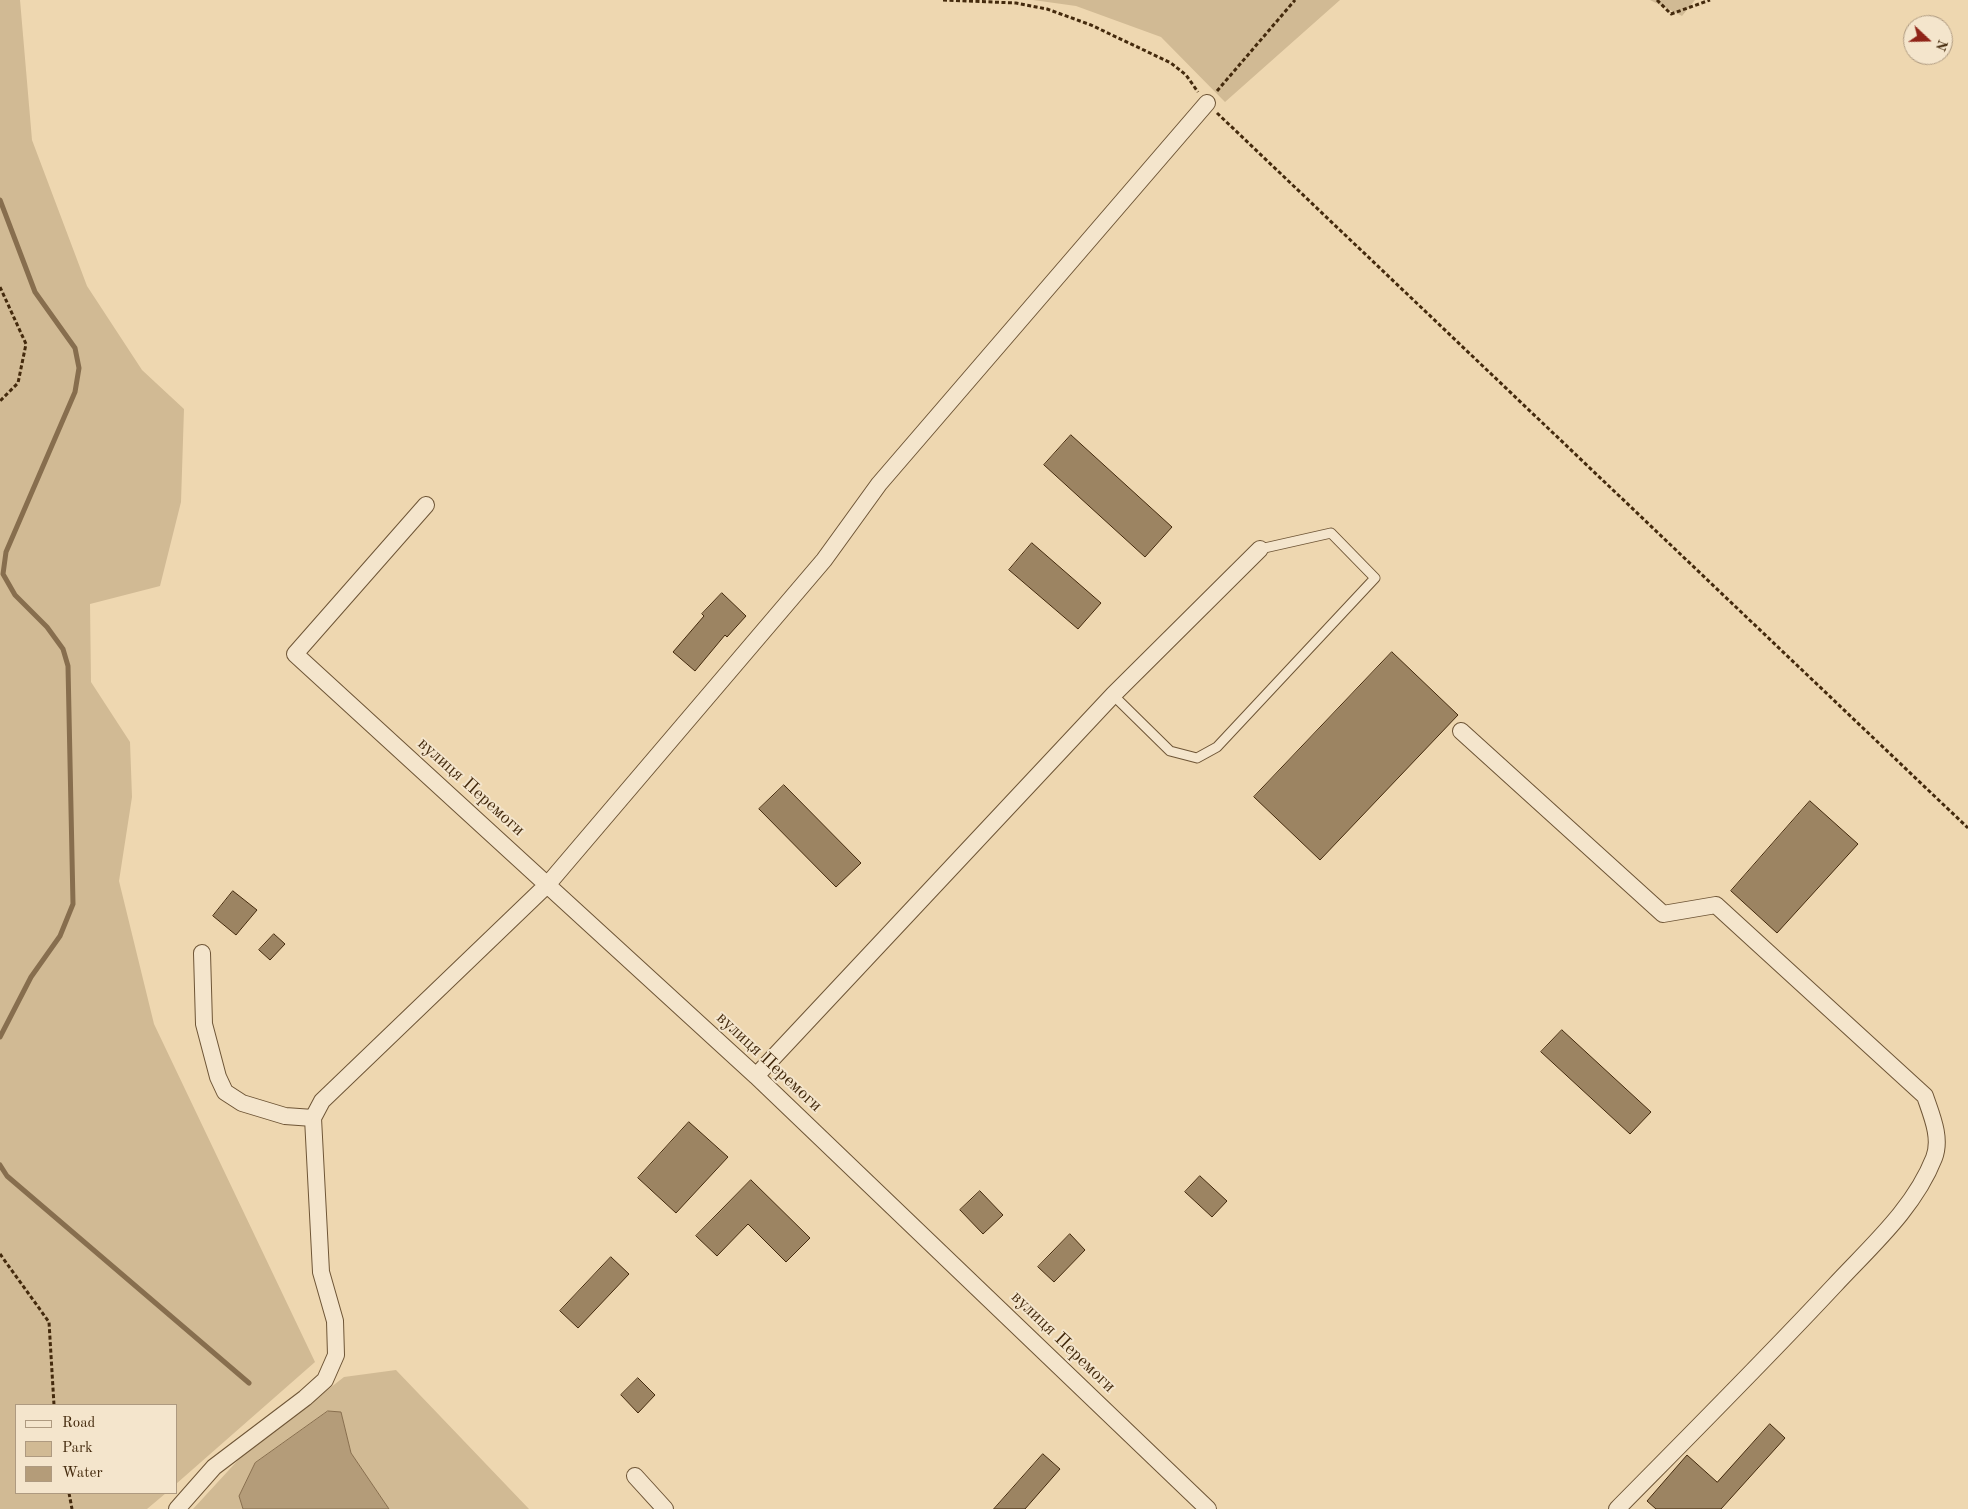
<!DOCTYPE html>
<html>
<head>
<meta charset="utf-8">
<style>
  body { margin:0 }
  #map { position:relative; width:1968px; height:1509px; overflow:hidden; background:#eed7b0; font-family:"Old Standard TT",serif }
  canvas { display:block }
  .legend { position:absolute; left:15px; top:1404px; width:162px; height:90px; box-sizing:border-box; background:#f4e5cc; border:1px solid #ae9a80; margin:0; padding:6px 9px; list-style:none; font-size:15px; color:#442a0d }
  .legend li { display:flex; align-items:center; gap:10px; height:25px }
  .legend b { width:25px; border:1px solid #ae9a80 }
  .north { position:absolute; left:1903px; top:15px; width:50px; height:50px; box-sizing:border-box; background:#f4e5cc; border:1px solid #ae9a80; border-radius:50%; rotate:111deg; font-size:14px; font-weight:700; line-height:20px; text-align:center; color:#442a0d }
  .north::after { content:''; display:block; margin:auto; width:18px; height:22px; background:#8f2418; clip-path:polygon(50% 0,100% 100%,50% 72%,0 100%) }
</style>
</head>
<body>
<div id="map">
<canvas width="1968" height="1509"></canvas>
<ul class="legend">
<li><b style="height:6px;background:#f4e5cc"></b>Road</li>
<li><b style="height:14px;background:#d1ba94"></b>Park</li>
<li><b style="height:14px;background:#b49c79"></b>Water</li>
</ul>
<div class="north">N</div>
</div>
<script>
const ctx = document.querySelector('canvas').getContext('2d');
ctx.lineJoin = 'round';
function paint(path, color) { ctx.fillStyle = color; ctx.fill(path, 'evenodd'); }
function strokePath(path, color, width, dash) { ctx.strokeStyle = color; ctx.lineWidth = width; ctx.lineCap = dash ? 'butt' : 'round'; ctx.setLineDash(dash || []); ctx.stroke(path); }
function write(font, color, halo, rows, align = 'center') {
  ctx.font = font + ' "Old Standard TT",serif'; ctx.lineWidth = 4; ctx.setLineDash([]); ctx.textBaseline = 'middle'; ctx.strokeStyle = halo; ctx.fillStyle = color; for (const [text, x, y, turn = 0] of rows) {
    ctx.save(); ctx.translate(x, y); ctx.rotate((+turn || 0) * Math.PI / 180); ctx.textAlign = isNaN(turn) ? turn : align; if (halo) ctx.strokeText(text, 0, 0); ctx.fillText(text, 0, 0); ctx.restore();
  }
}
paint(new Path2D(`
  M0,0H20L32,140L87,286L142,370L184,409L181,502L160,586L90,604L91,682L130,742L132,797L119,881L154,1024L315,1362L176,1484V1405H16V1493H166L147,1509H0Z
  M1033,0H1340L1225,102L1161,37L1076,6Z
  M1650,0H1695L1682,16Z
  M396,1370L529,1509H389L351,1453L341,1412L328,1411L255,1463L239,1496L243,1509H193L239,1459L344,1377Z`), '#d1ba94');
const water = new Path2D(`
  M328,1411L341,1412L351,1453L389,1509H243L239,1496L255,1463Z`);
paint(water, '#b49c79');
strokePath(water, '#876e4e', 1);
strokePath(new Path2D(`
  M0,200L35,292L75,348L79,368L75,392L6,552L3,574L15,595L47,627L63,649L68,666L73,904L60,936L31,977L0,1037
  M0,1165L7,1176L249,1383`), '#876e4e', 5);
const building = new Path2D(`
  M1071,435L1172,527L1145,557L1044,465Z
  M1032,543L1101,603L1078,629L1009,570Z
  M722,593L746,616L727,637L725,635L695,671L673,652L704,616L702,614Z
  M1392,652L1458,715L1320,860L1254,797Z
  M784,785L861,863L836,887L759,809Z
  M1810,801L1858,844L1777,933L1731,891Z
  M233,891L257,910L236,935L213,916Z
  M274,934L285,944L270,960L259,950Z
  M1562,1030L1651,1112L1630,1134L1541,1052Z
  M689,1122L728,1157L676,1213L638,1178Z
  M1200,1176L1227,1201L1212,1217L1185,1192Z
  M751,1180L810,1238L786,1262L748,1224L717,1256L696,1236Z
  M980,1191L1003,1215L983,1234L960,1210Z
  M1070,1234L1085,1250L1054,1282L1038,1267Z
  M611,1257L629,1274L578,1328L560,1311Z
  M638,1378L655,1395L638,1413L621,1395Z
  M1770,1424L1785,1438L1721,1509H1656L1647,1501L1687,1455L1717,1482Z
  M1043,1454L1060,1469L1025,1509H994Z`);
paint(building, '#9c8462');
strokePath(building, '#442a0d', 1);
const service = new Path2D(`
  M1113,695L1170,751L1197,758L1217,747L1375,578L1331,533L1260,549`);
const minor = new Path2D(`
  M426,505L295,654L756,1076L1208,1509
  M1461,731L1663,914L1716,905L1925,1096C1931,1114 1942,1138 1934,1158C1914,1209 1870,1247 1834,1286C1763,1362 1690,1435 1617,1509
  M202,953L204,1024L218,1077L225,1092L242,1103L285,1116L313,1118
  M756,1076L1113,695L1260,549
  M635,1476L665,1509
  M177,1509L214,1467L305,1398L325,1380L336,1355L335,1321L321,1272L313,1118L322,1101L548,884L824,560L879,484L1207,103`);
strokePath(service, '#6e5536', 11);
strokePath(minor, '#6e5536', 18);
strokePath(new Path2D(`
  M943,0L1016,3L1047,9L1091,25L1171,63L1186,75L1198,92
  M1657,0L1671,14L1710,0
  M1217,91L1295,0
  M1217,113L1968,828
  M0,287L26,344L18,383L0,401
  M0,1254L49,1322L54,1405
  M69,1493L72,1509`), '#442a0d', 3, [4, 2.5]);
strokePath(service, '#f4e5cc', 9);
strokePath(minor, '#f4e5cc', 16);
write('18px', '#442a0d', '#f4e5cc', [
  ["вулиця Перемоги",471,787,42],
  ["вулиця Перемоги",769,1062,43],
  ["вулиця Перемоги",1063,1342,44]
]);
</script>
</body>
</html>
